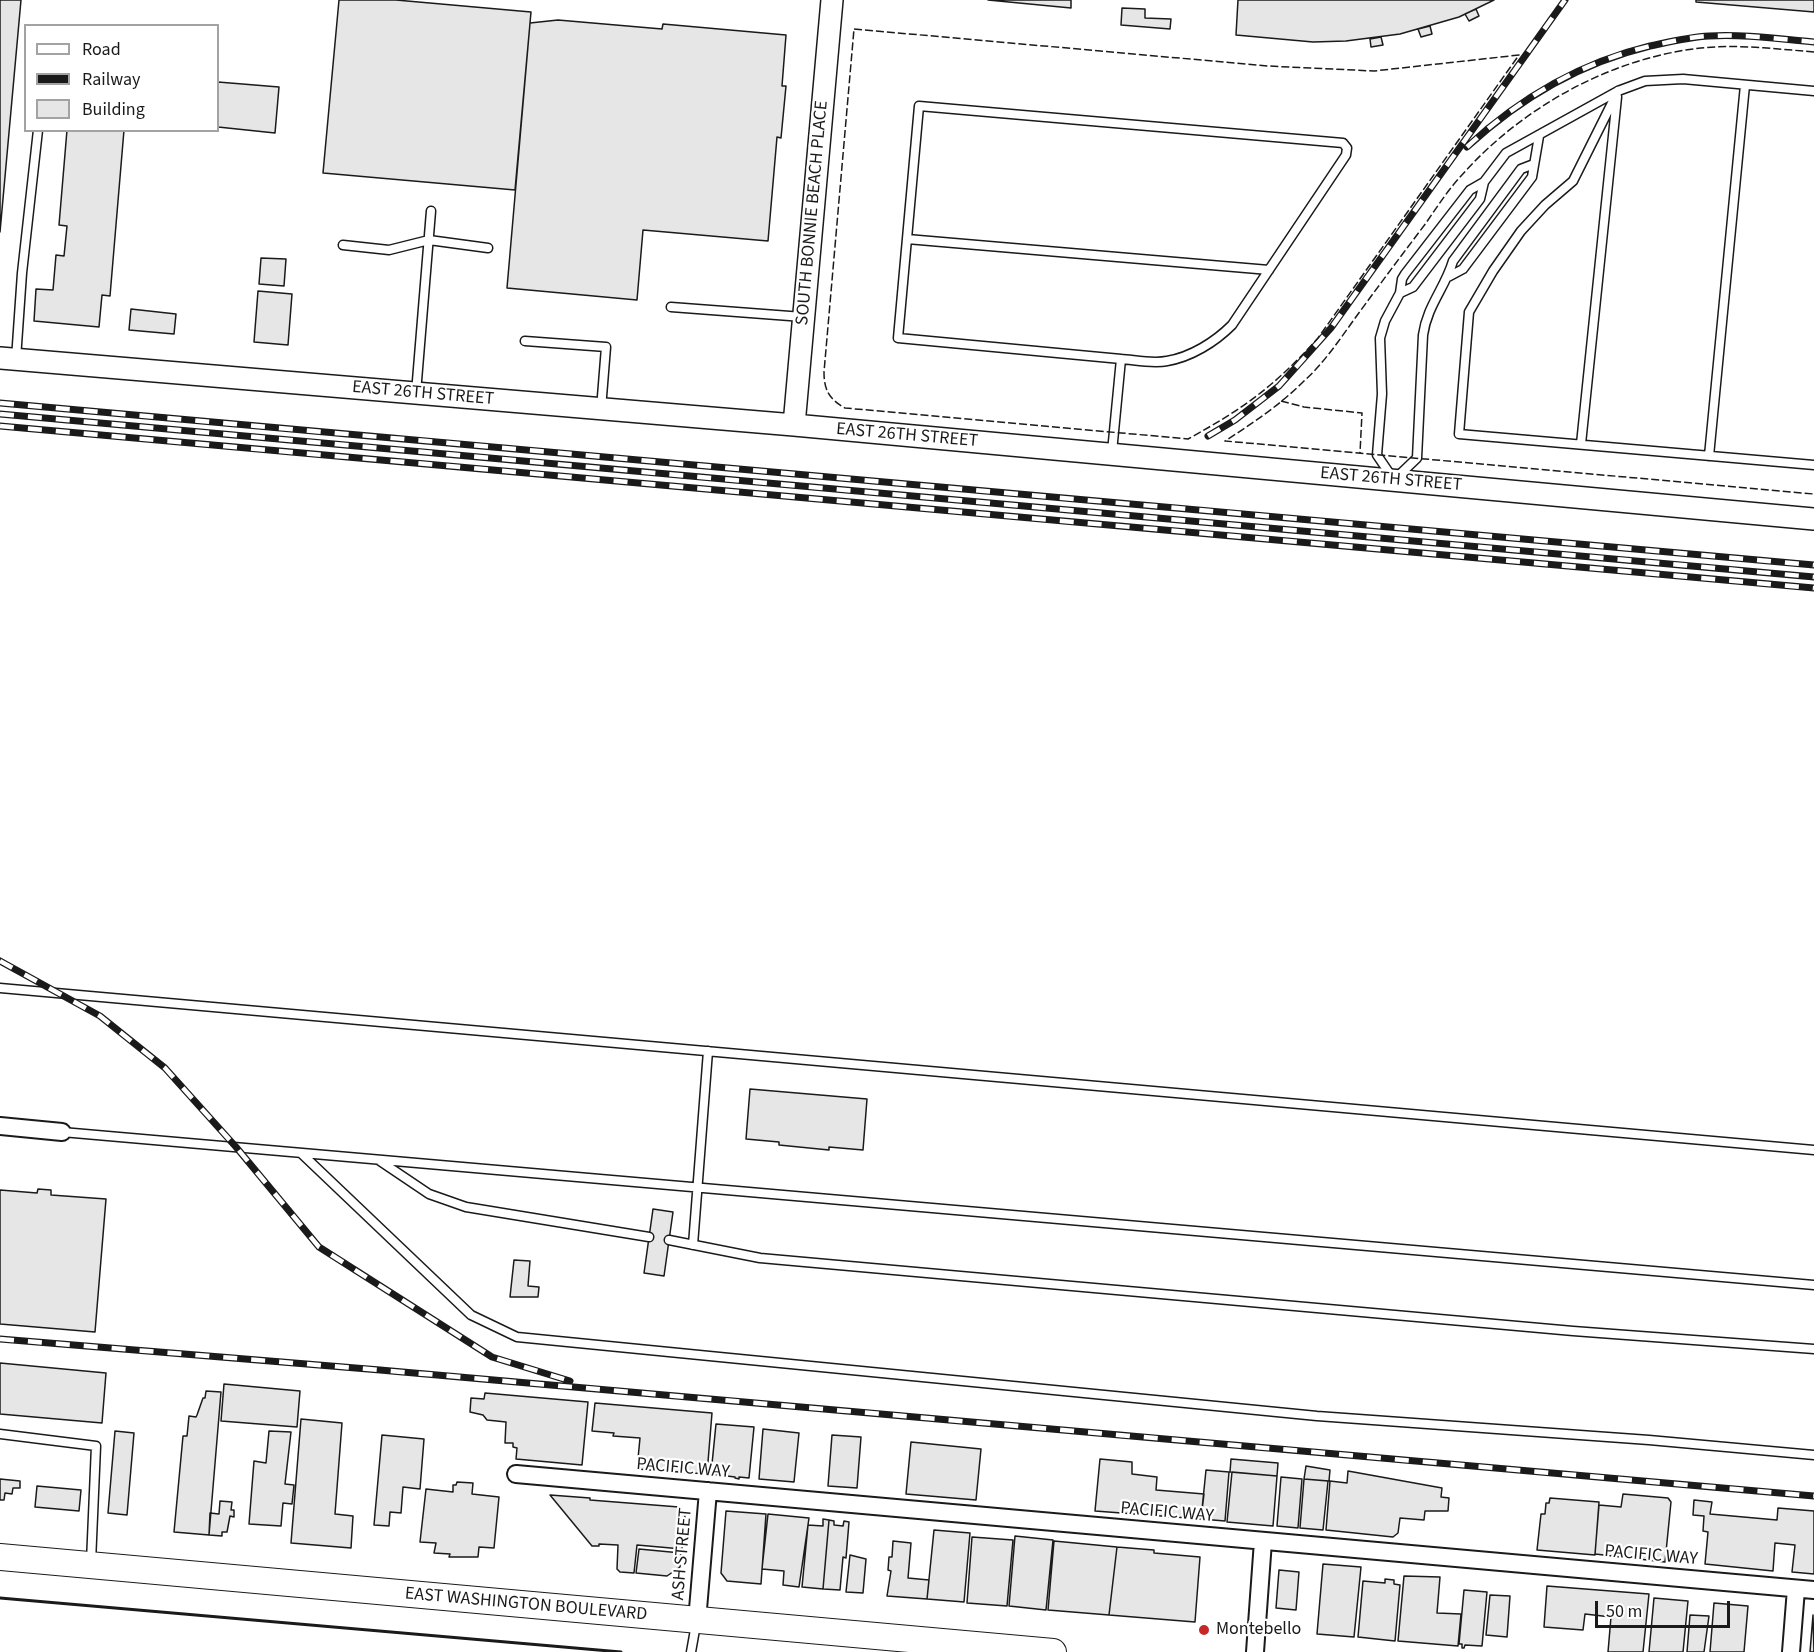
<!DOCTYPE html>
<html>
<head>
<meta charset="utf-8">
<style>
  body { margin:0 }
  #map { position:relative; width:1814px; height:1652px; overflow:hidden; background:#fff; font-family:"Source Sans 3",sans-serif }
  canvas { display:block }
  .legend { position:absolute; left:24px; top:24px; width:195px; height:108px; box-sizing:border-box; background:#fff; border:2px solid #a3a3a3; margin:0; padding:8px 10px; list-style:none; font-size:18px; color:#1a1a1a }
  .legend li { display:flex; align-items:center; gap:12px; height:30px }
  .legend b { width:30px; border:2px solid #a3a3a3 }
  .scale { position:absolute; left:1595px; top:1601px; width:135px; height:27px; box-sizing:border-box; border:3px solid #1a1a1a; border-top:0; padding-left:8px; font-size:18px; line-height:21px; white-space:nowrap; color:#1a1a1a; -webkit-text-stroke:4px #fff; paint-order:stroke }
</style>
</head>
<body>
<div id="map">
<canvas width="1814" height="1652"></canvas>
<ul class="legend">
<li><b style="height:8px;background:#fff"></b>Road</li>
<li><b style="height:8px;background:#1a1a1a"></b>Railway</li>
<li><b style="height:16px;background:#e6e6e6"></b>Building</li>
</ul>
<div class="scale">50 m</div>
</div>
<script>
const ctx = document.querySelector('canvas').getContext('2d');
ctx.lineJoin = 'round';
function paint(path, color) { ctx.fillStyle = color; ctx.fill(path, 'evenodd'); }
function strokePath(path, color, width, dash) { ctx.strokeStyle = color; ctx.lineWidth = width; ctx.lineCap = dash ? 'butt' : 'round'; ctx.setLineDash(dash || []); ctx.stroke(path); }
function write(font, color, halo, rows, align = 'center') {
  ctx.font = font + ' "Source Sans 3",sans-serif'; ctx.lineWidth = 4.5; ctx.setLineDash([]); ctx.textBaseline = 'middle'; ctx.strokeStyle = halo; ctx.fillStyle = color; for (const [text, x, y, turn = 0] of rows) {
    ctx.save(); ctx.translate(x, y); ctx.rotate((+turn || 0) * Math.PI / 180); ctx.textAlign = isNaN(turn) ? turn : align; if (halo) ctx.strokeText(text, 0, 0); ctx.fillText(text, 0, 0); ctx.restore();
  }
}
const building = new Path2D(`
  M0,0H21L0,232Z
  M339,0H396L531,12L515,190L323,173Z
  M988,0H1071V8Z
  M1238,0H1494L1459,17L1400,34L1346,41L1313,42L1236,35Z
  M1696,0H1814V12L1696,2Z
  M1122,8L1145,9V18L1171,19L1170,29L1121,25Z
  M1476,9L1479,16L1469,21L1465,14Z
  M558,20L662,29L663,24L786,35L782,86H786L781,138L777,137L768,241L643,230L637,300L507,288L530,23Z
  M1430,26L1432,34L1421,37L1418,29Z
  M1381,37L1383,45L1371,47L1370,39Z
  M218,82L279,87L275,133L218,127Z
  M67,130H124L110,296L102,295L99,327L34,321L36,289L53,290L56,255L64,256L67,226L59,225Z
  M261,258L286,259L284,286L259,284Z
  M258,291L292,294L288,345L254,342Z
  M131,309L176,314L174,334L129,330Z
  M750,1089L867,1099L863,1150L829,1147V1150L779,1145V1142L746,1139Z
  M38,1189L51,1190V1195L106,1199L95,1332L0,1324V1190L37,1193Z
  M653,1209L673,1212L664,1276L644,1273Z
  M514,1260L530,1261L528,1286L539,1287L538,1297H510Z
  M0,1363L106,1373L102,1423L0,1414Z
  M224,1384L300,1391L297,1427L221,1421Z
  M206,1391L221,1392L209,1535L174,1532L183,1436H187L189,1416L196,1417L197,1415L203,1398H205Z
  M485,1393L588,1402L582,1465L516,1459L517,1448L513,1447V1443H505L506,1422L487,1420L483,1415L470,1412L471,1398L484,1399Z
  M595,1403L712,1413L707,1474L637,1469L640,1438L613,1436L614,1433L592,1431Z
  M301,1419L342,1423L335,1514L353,1516L351,1548L291,1543Z
  M716,1424L754,1427L749,1478L739,1477V1479L735,1478V1477L711,1474Z
  M763,1429L799,1433L794,1482L759,1479Z
  M115,1431L134,1433L127,1515L108,1513Z
  M269,1431L291,1432L285,1484L294,1485L292,1504L283,1503L281,1526L249,1524L254,1461L266,1463Z
  M382,1435L424,1439L420,1489L403,1487L401,1513L390,1512L389,1526L374,1525Z
  M832,1435L861,1437L857,1488L828,1486Z
  M911,1442L981,1449L976,1500L906,1494Z
  M1100,1459L1132,1462V1474L1157,1477L1156,1490L1204,1494L1201,1519L1095,1511Z
  M1231,1459L1278,1463L1277,1476L1230,1472Z
  M1306,1466L1330,1470L1329,1481L1304,1479Z
  M1206,1470L1229,1472L1225,1521L1201,1519Z
  M1348,1471L1442,1488L1441,1497L1449,1498L1448,1511H1425L1424,1520L1400,1518L1398,1533L1393,1537L1326,1530L1330,1481L1347,1483Z
  M1232,1472L1277,1476L1273,1526L1227,1522Z
  M1281,1477L1302,1479L1298,1528L1277,1526Z
  M0,1479L20,1481V1488H13L12,1494L5,1493L4,1500H0Z
  M1304,1479L1328,1481L1323,1530L1300,1528Z
  M457,1482L473,1483L472,1494L499,1497L494,1548L479,1547L478,1557H449L450,1554L434,1553L436,1543L420,1542L426,1489L453,1492V1485H456Z
  M37,1486L81,1490L79,1511L35,1507Z
  M1623,1494L1668,1498L1671,1502L1665,1562L1595,1554L1599,1505L1621,1507Z
  M550,1495L590,1498V1500L679,1507L685,1515L682,1549L637,1545L634,1573L620,1572L617,1569L618,1545L599,1544V1546H592Z
  M1550,1498L1599,1502L1595,1555L1537,1550L1541,1514H1545L1546,1503H1549Z
  M1694,1500L1712,1502L1710,1514L1777,1520L1778,1508L1814,1511V1574L1792,1572L1795,1545L1775,1543L1773,1571L1705,1564L1708,1532L1703,1531L1704,1516L1693,1515Z
  M220,1501L232,1502L231,1510H234V1517L230,1516L227,1532H222V1536L209,1535L210,1513L219,1514Z
  M726,1511L766,1514L761,1584L727,1581L721,1573Z
  M768,1514L809,1518L799,1587L783,1585L784,1571L762,1569Z
  M823,1519L829,1520L823,1589L802,1587L808,1525L823,1526Z
  M829,1520L834,1521V1525L843,1526L844,1521L849,1522L846,1558L843,1557L840,1590L823,1589Z
  M934,1530L970,1533L964,1602L927,1599Z
  M1015,1536L1053,1540L1046,1610L1009,1606Z
  M972,1537L1013,1540L1007,1606L967,1603Z
  M893,1541L911,1543L908,1578L929,1580L927,1599L887,1596L891,1571L888,1570L889,1557H892Z
  M1054,1541L1117,1547L1109,1615L1048,1610Z
  M1117,1547L1154,1550V1553L1200,1557L1195,1622L1109,1615Z
  M639,1549L681,1553L680,1567L667,1576L636,1573Z
  M850,1555L866,1559L863,1593L846,1592Z
  M1323,1564L1361,1567L1354,1637L1317,1634Z
  M1279,1570L1299,1572L1296,1610L1276,1608Z
  M1404,1576L1440,1577L1437,1613L1461,1614L1458,1646L1398,1641Z
  M1385,1579L1394,1580V1584L1400,1585L1395,1641L1358,1637L1363,1581L1385,1583Z
  M1547,1586L1649,1594L1643,1652H1608L1611,1617L1585,1614L1583,1630L1544,1627Z
  M1464,1590L1487,1592L1482,1646L1465,1645L1464,1648H1462V1644H1459Z
  M1490,1595L1510,1596L1507,1637L1486,1635Z
  M1654,1598L1688,1601L1683,1652H1649Z
  M1714,1603L1748,1606L1744,1652H1710Z
  M1690,1615L1709,1616L1704,1652H1687Z
  M1813,1615L1814,1652H1810Z`);
paint(building, '#e6e6e6');
strokePath(building, '#1a1a1a', 1.5);
const service = new Path2D(`
  M1618,91L1573,181L1545,205L1521,231L1493,271L1469,312L1459,434L1814,465
  M1534,164L1521,169L1453,261C1445,288 1427,306 1423,335L1417,458L1394,480L1377,455L1382,394L1380,338L1385,321L1400,293L1402,279L1405,274L1470,190L1484,182L1506,153L1618,91L1645,81L1683,79L1814,91
  M907,239L1269,270
  M343,245L389,250L429,240L488,248
  M1448,277L1463,269L1532,177L1539,136
  M1400,293L1413,287L1480,199L1484,182
  M671,307L803,317
  M525,341L606,347L601,409
  M16,359L22,273L38,130
  M416,393L431,211
  M1581,444L1617,97
  M1112,452L1121,359L898,338L919,106L1343,143L1347,148L1346,155L1232,325C1215,342 1191,357 1167,361C1153,364 1135,360 1121,359
  M1709,456L1745,85
  M0,988L1814,1150
  M62,1132L1814,1285
  M302,1154L471,1315L517,1337L1317,1416L1649,1440L1814,1455
  M380,1161L429,1194L466,1207L649,1237
  M669,1240L760,1258L1573,1331L1814,1349
  M693,1245L708,1051
  M0,1434L96,1446L91,1562
  M691,1652L696,1624`);
const minor = new Path2D(`
  M0,1126L62,1132
  M516,1474L1814,1590
  M697,1621L708,1491
  M1255,1652L1263,1541
  M1791,1652L1796,1589`);
const tertiary = new Path2D(`
  M0,358L794,425L1814,519
  M794,425L832,0`);
const primary = new Path2D(`
  M0,1557L1053,1652`);
strokePath(service, '#1a1a1a', 11);
strokePath(minor, '#1a1a1a', 20);
strokePath(tertiary, '#1a1a1a', 24);
strokePath(primary, '#1a1a1a', 28);
strokePath(service, '#fff', 8);
strokePath(minor, '#fff', 16);
strokePath(tertiary, '#fff', 21);
strokePath(primary, '#fff', 26);
const rail = new Path2D(`
  M1467,147C1520,98 1580,63 1650,46C1669,42 1689,37 1709,36C1744,34 1779,39 1814,42
  M0,403L1814,565
  M0,414L1814,577
  M0,426L1814,588
  M1208,436L1235,420L1279,386L1331,328L1565,0
  M0,961L100,1016L165,1068L236,1147L319,1247L492,1357L570,1381
  M0,1339L380,1370L1814,1496`);
strokePath(rail, '#1a1a1a', 7);
strokePath(rail, '#fff', 4.5, [14]);
strokePath(new Path2D(`
  M854,29L1268,66L1374,71L1519,55L1318,338C1276,385 1243,409 1188,439L845,408C829,399 824,390 824,372Z
  M1814,52C1777,49 1738,44 1701,48C1610,58 1521,108 1461,176C1448,190 1437,207 1426,223C1401,256 1377,288 1353,321C1338,342 1323,364 1304,381C1280,405 1253,423 1225,441L1814,494
  M1281,401L1304,407L1362,413L1360,453`), '#1a1a1a', 1.5, [8, 3]);
strokePath(new Path2D(`
  M0,1598L621,1652`), '#1a1a1a', 3);
for (const [x, y, r, color] of [
  [1204,1630,6,"#c62828"]
]) { const dot = new Path2D(); dot.arc(x, y, r, 0, 2 * Math.PI); ctx.fillStyle = color; ctx.fill(dot); strokePath(dot, '#fff', 2); }
write('18px', '#1a1a1a', '#fff', [
  ["SOUTH BONNIE BEACH PLACE",813,213,-85],
  ["EAST 26TH STREET",423,394,5],
  ["EAST 26TH STREET",907,436,5],
  ["EAST 26TH STREET",1391,480,5],
  ["PACIFIC WAY",683,1469,5],
  ["PACIFIC WAY",1167,1513,5],
  ["ASH STREET",683,1554,-85],
  ["PACIFIC WAY",1651,1556,5],
  ["EAST WASHINGTON BOULEVARD",526,1605,5]
]);
write('18px', '#1a1a1a', '#fff', [
  ["Montebello",1216,1630]
], 'left');
</script>
</body>
</html>
